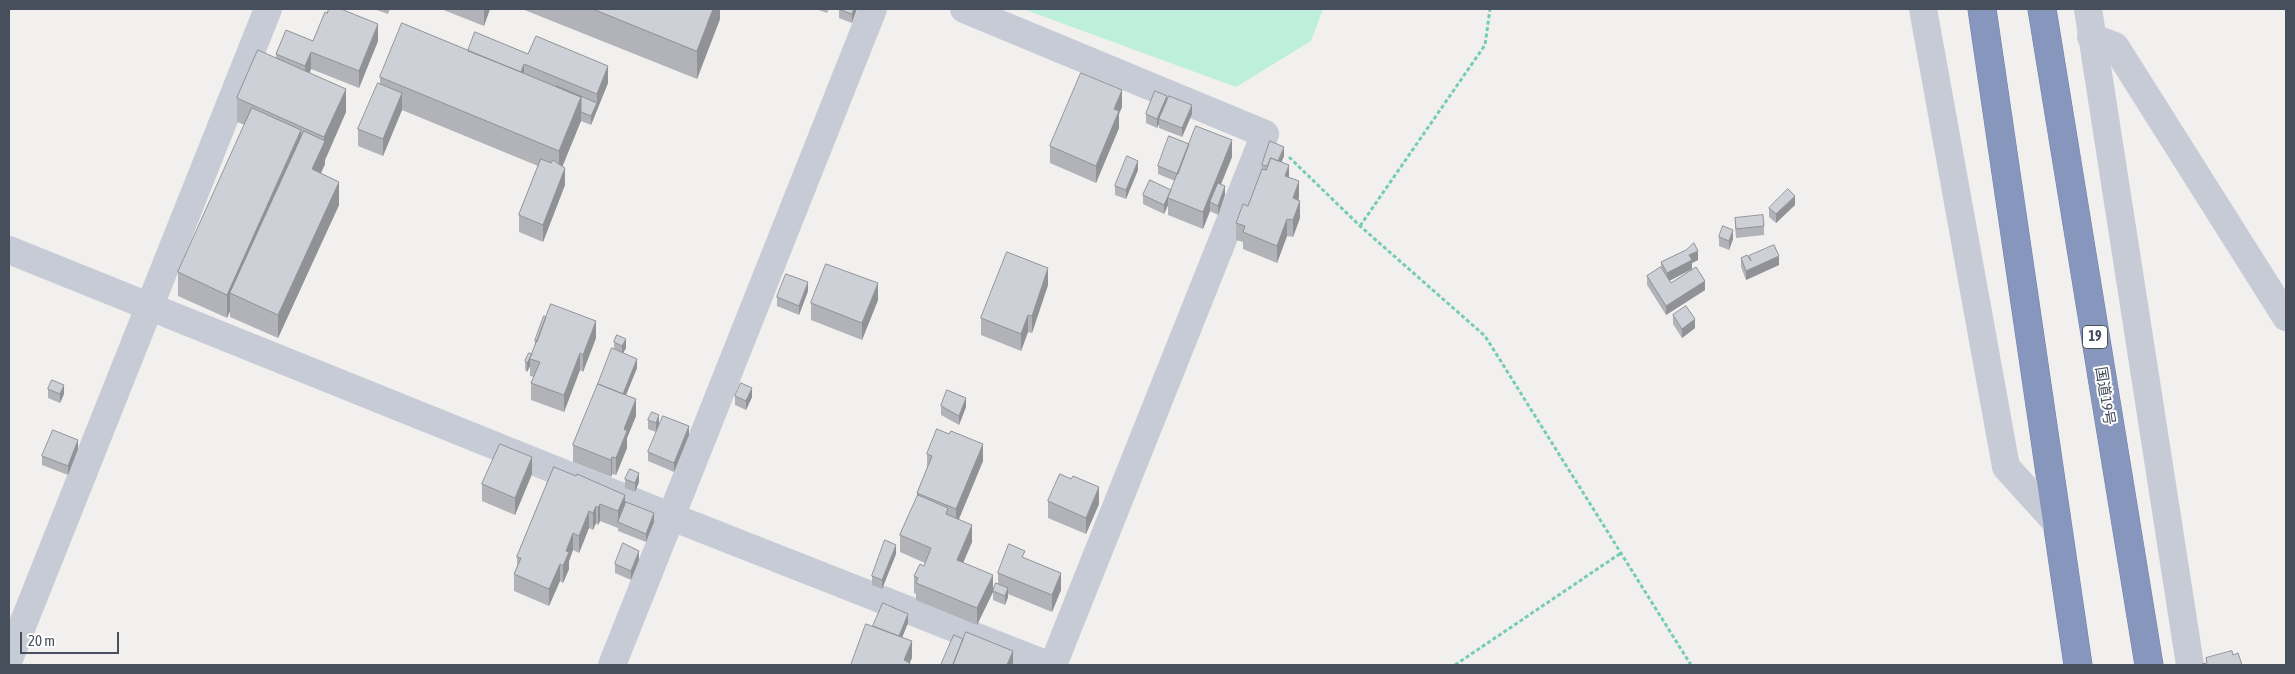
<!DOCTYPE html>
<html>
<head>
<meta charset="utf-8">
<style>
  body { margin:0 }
  #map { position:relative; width:2295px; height:674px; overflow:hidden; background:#f2f0ef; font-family:"Asap Condensed",sans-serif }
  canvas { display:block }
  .frame { position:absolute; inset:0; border:10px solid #474e5c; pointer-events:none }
  .scale { position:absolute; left:20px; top:632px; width:99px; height:22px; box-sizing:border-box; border:2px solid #474e5c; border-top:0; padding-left:6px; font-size:15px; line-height:18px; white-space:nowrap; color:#474e5c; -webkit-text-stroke:4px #fff; paint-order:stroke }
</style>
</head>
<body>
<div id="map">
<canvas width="2295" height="674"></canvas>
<div class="frame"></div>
<div class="scale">20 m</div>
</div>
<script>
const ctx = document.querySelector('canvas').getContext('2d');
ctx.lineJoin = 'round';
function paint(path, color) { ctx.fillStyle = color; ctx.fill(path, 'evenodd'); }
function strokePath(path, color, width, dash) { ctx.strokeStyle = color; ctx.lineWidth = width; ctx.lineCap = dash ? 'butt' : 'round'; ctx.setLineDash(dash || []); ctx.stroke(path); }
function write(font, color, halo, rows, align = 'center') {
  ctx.font = font + ' "Asap Condensed","Noto Sans JP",sans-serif'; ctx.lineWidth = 4; ctx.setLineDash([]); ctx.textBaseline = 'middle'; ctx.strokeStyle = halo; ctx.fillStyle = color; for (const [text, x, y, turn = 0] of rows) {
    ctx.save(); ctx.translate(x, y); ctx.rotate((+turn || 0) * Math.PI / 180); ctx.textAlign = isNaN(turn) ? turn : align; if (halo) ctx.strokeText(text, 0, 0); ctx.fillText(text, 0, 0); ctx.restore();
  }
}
paint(new Path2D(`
  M1023,9H1323L1311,41L1236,87Z`), '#beefdc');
const highway = new Path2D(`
  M1982,9L2078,665
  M2042,9L2149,665`);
strokePath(highway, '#7280a9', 29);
strokePath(new Path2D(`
  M1289,157L1360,226L1485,336L1691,665
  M1360,226L1485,45L1490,9
  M1455,665L1621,553`), '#76ccb5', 3, [4, 2.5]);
strokePath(new Path2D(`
  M964,9L1265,134L1053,665
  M1923,9L2006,467L2055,521
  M2088,9L2190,665
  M2091,37L2115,46L2286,317
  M9,250L672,517L1048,665
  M9,659L268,9
  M612,665L873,9`), '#c6cbd6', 28);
strokePath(highway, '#8796bd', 28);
paint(new Path2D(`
  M374,9H390L388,14Z
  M441,9H490L484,26Z
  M522,9H720V19L697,79Z
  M816,9H829L827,13Z
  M839,9H857L852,23L839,18Z
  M313,41H378L359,88L311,69L310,72L346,112L325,160V164L321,173L339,205L278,338L230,317V311L227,318L178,296V272L245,125L237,122V98L276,57V54Z
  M468,51L528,54L608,83L591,125L581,121L562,166L565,185L543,242L519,232V215L538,166L402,110L383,156L358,146V129L380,84V77Z
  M1167,100L1192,114L1182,137L1159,128V124L1157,128L1146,123V114Z
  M1122,107L1119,114V128L1096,183L1050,163V146Z
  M1189,144L1232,157L1221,184L1225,195L1218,215L1210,211L1203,229L1168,215V205L1164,214L1143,204V195L1171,191L1175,181L1158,174V166Z
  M1284,156L1281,162L1299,198L1298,201L1300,218L1293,237L1287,236L1277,263L1243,249V242L1236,240V223L1248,206L1262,169V165Z
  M1138,170L1126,199L1115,195V186Z
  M1795,205L1776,223L1769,217V208Z
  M1735,218L1764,226V235L1736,238L1735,227Z
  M1719,237L1733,239L1729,250L1719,246Z
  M1749,256L1779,265L1746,280L1741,267V258H1749Z
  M1698,260L1692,263V269L1669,281L1671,283L1705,290L1666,315L1647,285V276L1661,269V262Z
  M1048,285L1032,333L1028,332L1021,351L981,335V318Z
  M808,291L799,315L777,306V297Z
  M878,300L862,340L811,320V303Z
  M1673,315L1695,328L1682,338L1673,324Z
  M617,335L626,348L623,353L637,368L626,395L636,416L627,438V448L616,475L612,474L611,477L573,462V445L614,350V342Z
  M596,338L583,372L580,370L564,412L531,400V383L534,377L530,376V366L527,372L525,370V361L532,354L535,347V341Z
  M48,389L64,394L60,403L48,398Z
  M735,396L752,397L746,410L735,405Z
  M941,406L966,407L959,425L941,415Z
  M648,420L659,424L656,432L648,429Z
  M689,435L674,472L648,461V452Z
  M78,449L68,475L42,465V456Z
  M927,454L983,461L959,519L972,542L963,563L993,592L977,625L916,600V594L914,593V576L924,566L925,563L900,552V535L917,498V493L927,469Z
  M554,467L654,522L646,542L618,531V528L600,521L598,525L596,523L593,530L589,528L579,553L573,550L569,561V569L563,583L560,581L549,606L514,591V574L517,566V557Z
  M532,474L515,515L482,501V484Z
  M625,479L639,482L635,492L625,488Z
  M1071,479L1099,504L1086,534L1048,518V501Z
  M896,554L882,589L872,585V576Z
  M1025,558L1061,590L1052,612L1008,594V597L1005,605L993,600V591L998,584V573Z
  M639,560L631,580L615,573V564Z`), '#b1b3b9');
paint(new Path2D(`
  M484,9H490L484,26Z
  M713,9H720V19L697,79V51Z
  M854,9H857L852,23V14Z
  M378,24V41L359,88V71Z
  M311,52V69L305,83V66Z
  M524,64V81L518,78Z
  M608,66V83L591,125V116L597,103V94Z
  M346,89V112L325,160V164L312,193V169L324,142V137Z
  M1122,90V107L1119,114V128L1096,183V166L1114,109Z
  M402,93V110L383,156V139Z
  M1167,96V105L1159,119V124L1157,128V119Z
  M581,97V121L559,175V151Z
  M1192,105V114L1182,137V128Z
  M301,130V153L230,293V311L227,318V295Z
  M1232,140V157L1213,204L1210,202V211L1203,229V212Z
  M1284,147V156L1276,177V168Z
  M1138,161V170L1126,199V190Z
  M1289,165V182L1285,176Z
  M565,168V185L543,242V225Z
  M1299,181V198L1293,215V198Z
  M339,182V205L278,338V315Z
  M1225,186V195L1218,215V206Z
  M1171,190L1168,198V205L1164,214V205Z
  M1795,196V205L1776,223V214Z
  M1300,201V218L1293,237V220Z
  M1287,219V236L1277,263V246Z
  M1733,230V239L1729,250V241Z
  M1698,251V260L1692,263V269L1667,282V273L1689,255Z
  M1779,256V265L1746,280V271Z
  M1048,268V285L1032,333V316Z
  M1705,281V290L1666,315V306Z
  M808,282V291L799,315V306Z
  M878,283V300L862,340V323Z
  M1028,315V332L1021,351V334Z
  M1695,319V328L1682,338V329Z
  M596,321V338L583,372V355Z
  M626,339V348L622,355V346Z
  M580,353V370L564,412V395Z
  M532,354L530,359V366L527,372V363Z
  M637,359V368L621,407V398Z
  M64,385V394L60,403V394Z
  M752,388V397L746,410V401Z
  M966,398V407L959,425V416Z
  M636,399V416L627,438V448L616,475V458L624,429Z
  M659,415V424L656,432V423Z
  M689,426V435L674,472V463Z
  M78,440V449L68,475V466Z
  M983,444V461L956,526V509Z
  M532,457V474L515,515V498Z
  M612,457V474L611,477V460Z
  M639,473V482L635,492V483Z
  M1099,487V504L1086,534V518Z
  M625,495V512L618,523V511Z
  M600,504V521L598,525V508Z
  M596,506V523L593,530V513Z
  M589,511V528L579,553V536Z
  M654,513V522L646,542V534Z
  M972,525V542L957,577V560Z
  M573,533V550L569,561V569L563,583V566L566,551Z
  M896,545V554L882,589V580Z
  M639,551V560L631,580V571Z
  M560,564V581L549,606V589Z
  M1061,573V590L1052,612V595Z
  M993,575V592L977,625V608Z
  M1008,588V597L1005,605V596Z
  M908,614V623L898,648V639Z
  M912,641V658L909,665L904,660Z
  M1013,651V665H1007Z`), '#909296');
const building = new Path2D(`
  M329,9H341L378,24L359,71L311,52L305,66L276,54L286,30L313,41L325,12L327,13Z
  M593,9H713L697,51Z
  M839,9H854L852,14Z
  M402,23L581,97L559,151L380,77Z
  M475,32L528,54L536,36L608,66L597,94L524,64L521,72L468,51Z
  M258,50L346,89L324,137L237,98Z
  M1081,73L1122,90L1114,109L1119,111L1096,166L1050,146Z
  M378,83L402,93L383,139L358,129Z
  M557,86L597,103L591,116L581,112V97L557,87Z
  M1155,91L1167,96L1157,119L1146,114Z
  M1169,96L1192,105L1182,128L1159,119Z
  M252,108L301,130L227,295L178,272Z
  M1196,126L1232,140L1203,212L1168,198Z
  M304,131L325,141L312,169L339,182L278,315L230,293Z
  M1169,136L1189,144L1178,174L1158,166Z
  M1270,141L1284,147L1278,161L1271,158L1267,166L1262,165Z
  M1127,156L1138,161L1126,190L1115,186Z
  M1271,158L1289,165L1285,176L1299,181L1293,198L1300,201L1293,220L1287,219L1277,246L1243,232L1245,226L1236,223L1243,204L1248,206L1262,169L1266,170Z
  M541,159L551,163L553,160L565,168L543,225L519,215Z
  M1150,180L1171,190L1164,205L1143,195Z
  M1218,183L1225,186L1218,206L1210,202Z
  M1788,189L1795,196L1776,214L1769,208Z
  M1763,215L1764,226L1736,229L1735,218Z
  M1723,226L1733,230L1729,241L1719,237Z
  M1694,243L1698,251L1689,255L1692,260L1667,273L1661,262L1686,250Z
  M1774,245L1779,256L1746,271L1741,258L1747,255L1751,261L1749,256Z
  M1007,252L1048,268L1032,316L1028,315L1021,334L981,318Z
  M826,264L878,283L862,323L811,303Z
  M1661,267L1671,283L1696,267L1705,281L1666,306L1647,276Z
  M786,274L808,282L799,306L777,297Z
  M551,304L596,321L583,355L580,353L564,395L531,383L540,362L530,359Z
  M1686,306L1695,319L1682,329L1673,315Z
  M544,316L546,317L537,342L535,341Z
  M617,335L626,339L622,346L614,342Z
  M612,348L637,359L623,394L598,384Z
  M529,353L532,354L527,363L525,361Z
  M52,380L64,385L60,394L48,389Z
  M741,383L752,388L746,401L735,396Z
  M598,384L636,399L624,429L627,431L616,458L612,457L611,460L573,445Z
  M947,390L966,398L959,416L941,406Z
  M652,412L659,415L656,423L648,420Z
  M663,416L689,426L674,463L648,452Z
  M937,429L949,434L951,431L983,444L956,509L917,493L932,456L927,454Z
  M53,430L78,440L68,466L42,456Z
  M500,444L532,457L515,498L482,484Z
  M554,467L576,476L577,474L625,495L618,511L600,504L598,508L596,506L593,513L589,511L579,536L573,533L566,551L569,552L563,566L560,564L549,589L514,574L521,558L517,557Z
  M630,469L639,473L635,483L625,479Z
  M1060,474L1071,479L1073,476L1099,487L1086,518L1048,501Z
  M918,495L948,508L946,514L972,525L957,560L993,575L977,608L916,583L918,578L914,576L920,564L924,566L931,548L900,535Z
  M626,502L654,513L646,534L618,522Z
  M885,540L896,545L882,580L872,576Z
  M623,543L639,551L631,571L615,564Z
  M1009,544L1025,551L1022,557L1061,573L1052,595L998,573Z
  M996,583L1008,588L1005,596L993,591Z
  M883,603L908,614L899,636L873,626Z
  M866,624L912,641L904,660L910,663L909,665H851Z
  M966,632L1013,651L1007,665H953Z
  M954,635L963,639L953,665H941Z
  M2232,651L2233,655L2238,653L2242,665H2202V664L2207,663L2206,658Z`);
paint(building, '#ced0d7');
strokePath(building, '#909296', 1);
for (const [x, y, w] of [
  [2095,337,25]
]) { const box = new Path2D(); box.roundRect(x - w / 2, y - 11.5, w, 23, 4); ctx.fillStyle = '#fff'; ctx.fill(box); strokePath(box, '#474e5c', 1); }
write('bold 14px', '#474e5c', null, [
  ["19",2095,337]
]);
write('15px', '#474e5c', '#fff', [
  ["国道19号",2105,396,81]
]);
</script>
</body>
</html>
